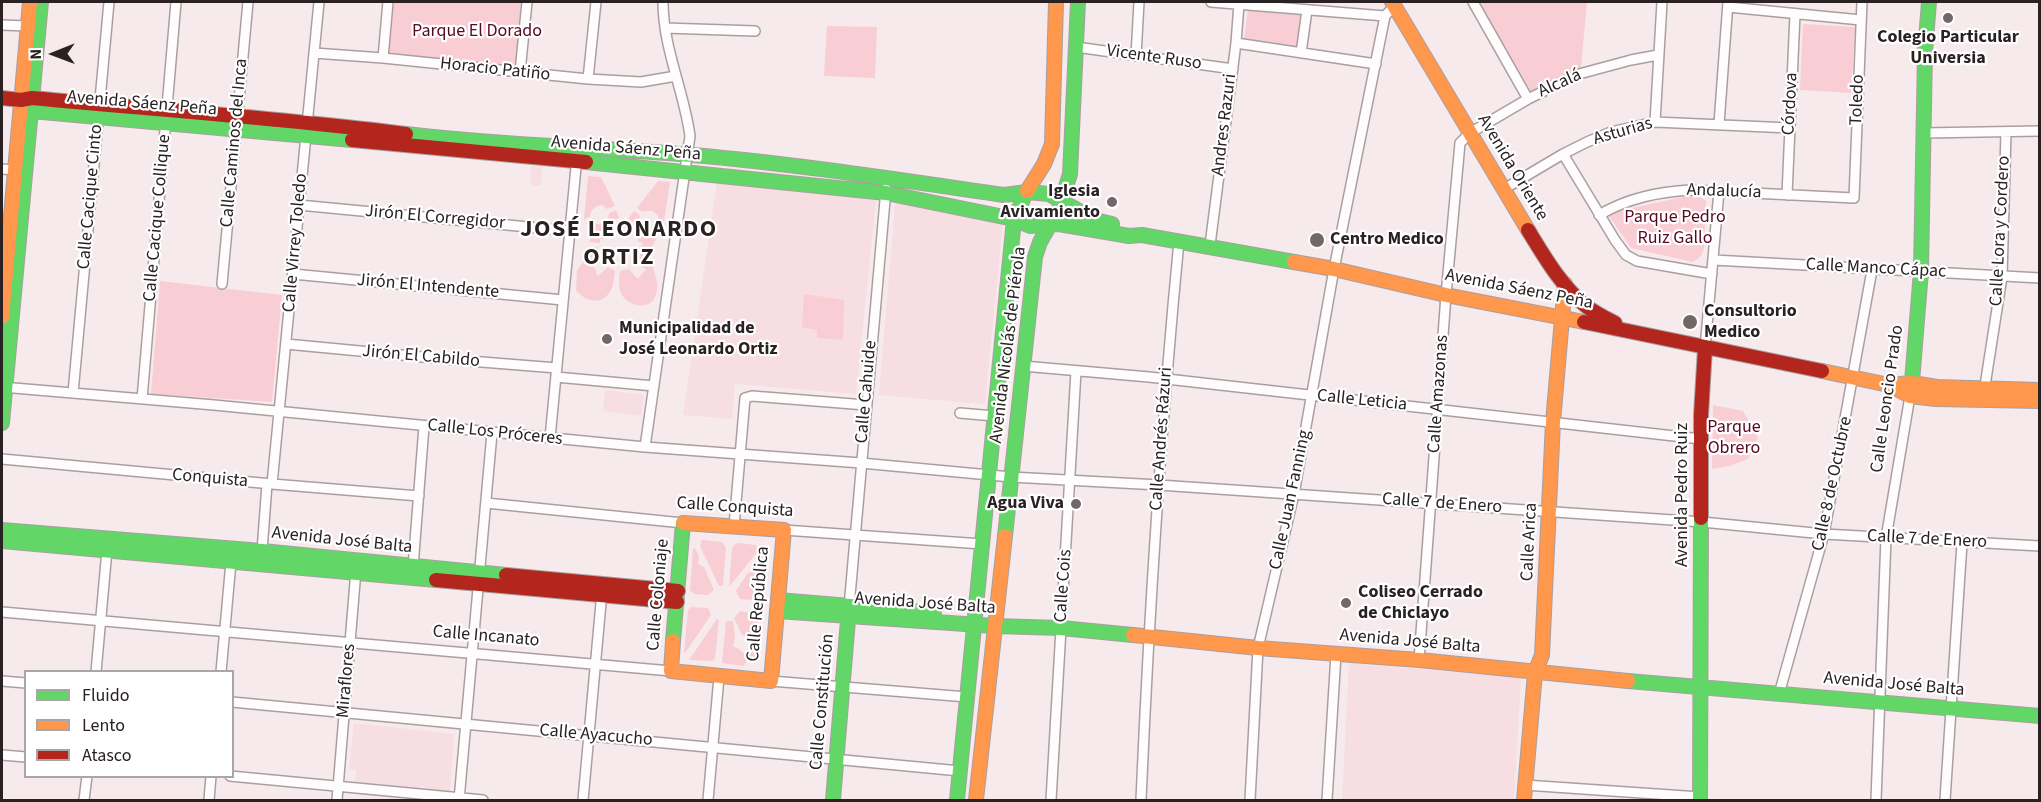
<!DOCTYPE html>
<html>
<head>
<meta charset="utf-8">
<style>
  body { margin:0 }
  #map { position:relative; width:2041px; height:802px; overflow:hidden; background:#f7eaec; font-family:"Source Sans 3",sans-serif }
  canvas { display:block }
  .frame { position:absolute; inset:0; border:3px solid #292122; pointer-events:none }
  .legend { position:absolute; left:24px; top:670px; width:210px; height:108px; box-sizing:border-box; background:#fff; border:2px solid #a9a6a7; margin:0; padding:8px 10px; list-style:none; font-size:18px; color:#292122 }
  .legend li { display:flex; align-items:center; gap:12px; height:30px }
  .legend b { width:30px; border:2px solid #a9a6a7 }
  .north { position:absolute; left:24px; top:24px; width:60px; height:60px; -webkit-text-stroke:4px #fff; paint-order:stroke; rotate:269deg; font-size:16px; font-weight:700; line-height:24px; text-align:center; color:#292122 }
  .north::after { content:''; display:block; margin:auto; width:21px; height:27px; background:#292122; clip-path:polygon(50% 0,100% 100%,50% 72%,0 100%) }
</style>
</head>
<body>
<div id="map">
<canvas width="2041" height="802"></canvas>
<div class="frame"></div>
<ul class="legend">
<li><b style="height:8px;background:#63d668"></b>Fluido</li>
<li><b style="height:8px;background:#ff974d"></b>Lento</li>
<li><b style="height:8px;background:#b3261e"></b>Atasco</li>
</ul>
<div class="north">N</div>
</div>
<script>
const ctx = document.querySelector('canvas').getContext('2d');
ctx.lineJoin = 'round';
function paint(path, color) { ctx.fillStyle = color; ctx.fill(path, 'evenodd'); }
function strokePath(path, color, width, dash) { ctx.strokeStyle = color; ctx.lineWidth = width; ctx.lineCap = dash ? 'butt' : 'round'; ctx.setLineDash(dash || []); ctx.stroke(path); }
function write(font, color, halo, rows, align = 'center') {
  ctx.font = font + ' "Source Sans 3",sans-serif'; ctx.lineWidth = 4.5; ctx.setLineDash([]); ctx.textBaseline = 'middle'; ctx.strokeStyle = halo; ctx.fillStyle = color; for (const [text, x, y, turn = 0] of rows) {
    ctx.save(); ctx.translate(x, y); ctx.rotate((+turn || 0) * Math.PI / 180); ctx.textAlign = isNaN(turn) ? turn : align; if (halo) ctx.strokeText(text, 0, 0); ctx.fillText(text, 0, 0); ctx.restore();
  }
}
paint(new Path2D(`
  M531,166L542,167L541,185L531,186Z
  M717,182L872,196L876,201L856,394L735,384L732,419L683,415Z
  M900,202L1003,223L985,402L981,404L879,395L895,205Z
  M605,390L644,395L641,416L603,411Z
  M1349,663L1521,678L1514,800H1342Z
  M354,723L454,734L450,791L431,790L422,786L419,788L355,782L356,770L349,769Z`), '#f6dee2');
paint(new Path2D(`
  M394,2H521L515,68L391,55L389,53Z
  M1478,2H1587L1581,67L1531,92Z
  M1248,10L1302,15L1297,48L1244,40Z
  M1803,24L1855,27L1851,93L1800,90Z
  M827,26L877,27L875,78L824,76Z
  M588,176L601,177L615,206L607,209L602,205L597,206L591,211L590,216L584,220Z
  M658,181L670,182L663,228L657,224L658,216C654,210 649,210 642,212L637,208Z
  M1696,194L1706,201L1704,248L1701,256L1693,262L1631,248L1609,216L1614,212Z
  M616,210L619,218C608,220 605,229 604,239H600V243L589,242L591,237L586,223L592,220L597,224H602L608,218L609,213Z
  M634,211L640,215L639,221C642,228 649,231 655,227L660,231L651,249L641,247L643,242H638C639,232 639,223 628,219Z
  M591,247H598L599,257L589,265L591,267L593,266L597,272L596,273L598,276L608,267L615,271C614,277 614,284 611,290C603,306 585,302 576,290L577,270L586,259Z
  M641,252L650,253C650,268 661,279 656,294C652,311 629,307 622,295C618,288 619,279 620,271L629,269L638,279L644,271H647L637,261Z
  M160,281L282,295L272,402L151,394Z
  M804,294L844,300L843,340L817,338V330L802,327Z
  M1713,405L1743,411L1758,438L1748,459L1729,466L1712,469Z
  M702,540L722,542L726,547L723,586H719L700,546Z
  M738,543L756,545L758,551L729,587L732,549L734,545Z
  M695,548L699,556L698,564L704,567L714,590L708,595L694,594L690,590L693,549Z
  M762,555L764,556L760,595L756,600L740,599L736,591L747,574L756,569L757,562Z
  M691,607L708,608L711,615L685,653L684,652L688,610Z
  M740,611L758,615L756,655L751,662L748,654L750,650L749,648L750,638L742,635L734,618Z
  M717,619L719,620L715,658L712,661L689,660Z
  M726,621H733L735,638L733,646C741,650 743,651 747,660L744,666L722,663Z`), '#f9cdd4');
const street = new Path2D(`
  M1211,2L1385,16
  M1473,2L1528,99
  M1728,7L1861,20
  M2,25L27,26
  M665,28L755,31
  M1236,43L1376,64
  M1076,47L1233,69
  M314,53L383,58L588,79L641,82L676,76
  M1301,53L1307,10
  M1136,56L1139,2
  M383,58L388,2
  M520,72L527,2
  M588,79L596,2
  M1655,122L1662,2
  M1719,124L1728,2
  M1923,133L2040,131
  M1563,154L1615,240L1626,255L1637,261L1712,274
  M2,169L15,170
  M1504,189L1563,154L1587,142L1611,132L1655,122L1790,128
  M1787,195L1795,14
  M299,205L570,231
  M1599,215C1628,198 1658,192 1691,190L1854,198L1862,2
  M1210,245L1236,43L1239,4
  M1714,260L2040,278
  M293,274L563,300
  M222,284L248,2
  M286,344L444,359L557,368
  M1705,348L1719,191
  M1023,366L1149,377L1701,439
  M556,377L654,386
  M2,387L214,405L645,447L861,463L1011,477L1159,485L1702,522L1824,534L2040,546
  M1984,392L2002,277L2006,132
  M73,393L109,2
  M142,399L176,2
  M960,413L994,416
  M550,438L577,157
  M645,447L690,136C684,91 663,48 663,2
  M2,459L272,484L419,496
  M272,484L319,2
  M486,503L683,523
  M734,526L745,398L752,396L866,405
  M784,530L982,544
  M262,551L267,484
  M413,567L424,426
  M849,607L886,189
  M2,612L671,671
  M1419,660L1446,295L1460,143L1470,133L1528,99L1579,74L1631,60L1658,55
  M96,672L107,550
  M221,672L231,562
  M2,681L26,683
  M771,681L967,697
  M1779,694L1824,534L1872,270
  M232,702L960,771
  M2,755L26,757
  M230,776L483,800
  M1525,785L1700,797
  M84,800L87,776
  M209,800L211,776
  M337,800L356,570
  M459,800L492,433
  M583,800L602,592
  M708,800L719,677
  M1051,800L1076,371
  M1141,800C1149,614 1161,427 1179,241
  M1250,800L1258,648L1294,494L1334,269L1385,16L1396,4
  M1327,800L1336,654
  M1876,800L1886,538L1910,396
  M1945,800L1962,543`);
const fast = new Path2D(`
  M21,100L31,111L352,140
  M406,134C501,146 597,147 692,155C797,164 900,180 1004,195L1027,192
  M586,162L886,193L1014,219
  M1027,192L1049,194L1095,220L1112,224
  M1014,219L1030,226L1059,224L1129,236L1142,235L1294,262
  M1911,394L1921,271L1925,52L1929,2
  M2,423L41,2
  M2,530L262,551L506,575
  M1005,536L1035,257L1040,242L1059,209L1070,174L1078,2
  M2,541L436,580
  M778,600L934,613
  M777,611L994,626L1061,628L1133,635
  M673,641L683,523
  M1628,681L2040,716
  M833,800L849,608
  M957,800L1014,219L1027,191
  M1700,800L1701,518`);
const slow = new Path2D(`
  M1392,2L1528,230
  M1027,191L1044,164L1052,144L1056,2
  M1294,262L1334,269L1446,295L1584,322
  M2,317L30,2
  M1822,371L1889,385L1910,396L1936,399L2040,401
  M1889,385L1912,383L1937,387L2040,390
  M1133,635L1258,648L1419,660L1628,681
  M673,641L671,671L771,681L784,530L683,523
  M976,800L1005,536
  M1524,800L1535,673L1542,655L1553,422L1565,284`);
const jam = new Path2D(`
  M2,98L21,100L32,98C157,110 282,118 406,134
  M352,140L586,162
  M1528,230C1544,256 1561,286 1586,306C1595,313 1605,318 1615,323
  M1584,322L1822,371
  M1701,518V415L1705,348
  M506,575L678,591
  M436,580L677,602`);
strokePath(street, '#a99fa1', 12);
strokePath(fast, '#a99fa1', 16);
strokePath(slow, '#a99fa1', 16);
strokePath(jam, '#a99fa1', 16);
strokePath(street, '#fefcfc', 9);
strokePath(fast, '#63d668', 14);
strokePath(slow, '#ff974d', 14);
strokePath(jam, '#b3261e', 14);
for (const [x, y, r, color] of [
  [1948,18,6,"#716769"],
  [1112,202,6,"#716769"],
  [1317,240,8,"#716769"],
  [1690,322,8,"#716769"],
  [607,339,6,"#716769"],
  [1076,504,6,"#716769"],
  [1346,603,6,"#716769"]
]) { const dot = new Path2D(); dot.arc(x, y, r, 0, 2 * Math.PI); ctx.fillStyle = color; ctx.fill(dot); strokePath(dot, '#fff', 2); }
write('18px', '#570823', '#fff', [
  ["Parque El Dorado",477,32],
  ["Parque Pedro",1675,218],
  ["Ruiz Gallo",1675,239],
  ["Parque",1734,428],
  ["Obrero",1734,449]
]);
write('bold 18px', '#292122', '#fff', [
  ["Colegio Particular",1948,38,"center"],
  ["Universia",1948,59,"center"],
  ["Iglesia",1100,192,"right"],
  ["Avivamiento",1100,213,"right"],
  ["Centro Medico",1330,240],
  ["Consultorio",1704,312],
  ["Medico",1704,333],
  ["Municipalidad de",619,329],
  ["José Leonardo Ortiz",619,350],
  ["Agua Viva",1064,504,"right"],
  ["Coliseo Cerrado",1358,593],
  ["de Chiclayo",1358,614]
], 'left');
write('18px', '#292122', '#fff', [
  ["Vicente Ruso",1154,58,8],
  ["Horacio Patiño",495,70,6],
  ["Alcalá",1560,84,-24],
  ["Toledo",1858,100,-88],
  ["Avenida Sáenz Peña",142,104,5],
  ["Córdova",1791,104,-87],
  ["Andres Razuri",1225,125,-83],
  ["Asturias",1623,132,-16],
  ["Calle Caminos del Inca",235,143,-85],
  ["Avenida Sáenz Peña",626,149,5],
  ["Avenida Oriente",1512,168,59],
  ["Andalucía",1724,192,2],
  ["Calle Cacique Cinto",91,197,-85],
  ["Calle Cacique Collique",158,218,-85],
  ["Jirón El Corregidor",435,218,5],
  ["Calle Lora y Cordero",2001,231,-87],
  ["Calle Virrey Toledo",296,243,-85],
  ["Calle Manco Cápac",1876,269,3],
  ["Jirón El Intendente",428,287,5],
  ["Avenida Sáenz Peña",1519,290,11],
  ["Avenida Nicolás de Piérola",1009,345,-83],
  ["Jirón El Cabildo",421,357,5],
  ["Calle Cahuide",867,392,-85],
  ["Calle Amazonas",1439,394,-86],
  ["Calle Leoncio Prado",1888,399,-82],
  ["Calle Leticia",1362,401,6],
  ["Calle Los Próceres",495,433,6],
  ["Calle Andrés Rázuri",1162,439,-86],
  ["Conquista",210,479,5],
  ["Calle 8 de Octubre",1833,484,-78],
  ["Avenida Pedro Ruiz",1683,495,-90],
  ["Calle Juan Fanning",1291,500,-78],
  ["Calle 7 de Enero",1442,504,4],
  ["Calle Conquista",735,508,4],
  ["Calle 7 de Enero",1927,540,3],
  ["Avenida José Balta",342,541,6],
  ["Calle Arica",1530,542,-87],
  ["Calle Cois",1064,586,-86],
  ["Calle Coloniaje",659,595,-85],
  ["Calle República",759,604,-85],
  ["Avenida José Balta",925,604,4],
  ["Calle Incanato",486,637,5],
  ["Avenida José Balta",1410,642,5],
  ["Miraflores",347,681,-85],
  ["Avenida José Balta",1894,685,5],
  ["Calle Constitución",823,702,-85],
  ["Calle Ayacucho",596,736,5]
]);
ctx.letterSpacing = '1.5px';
write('bold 24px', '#292122', '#fff', [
  ["JOSÉ LEONARDO",619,231],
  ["ORTIZ",619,259]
]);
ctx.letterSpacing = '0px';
</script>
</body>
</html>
